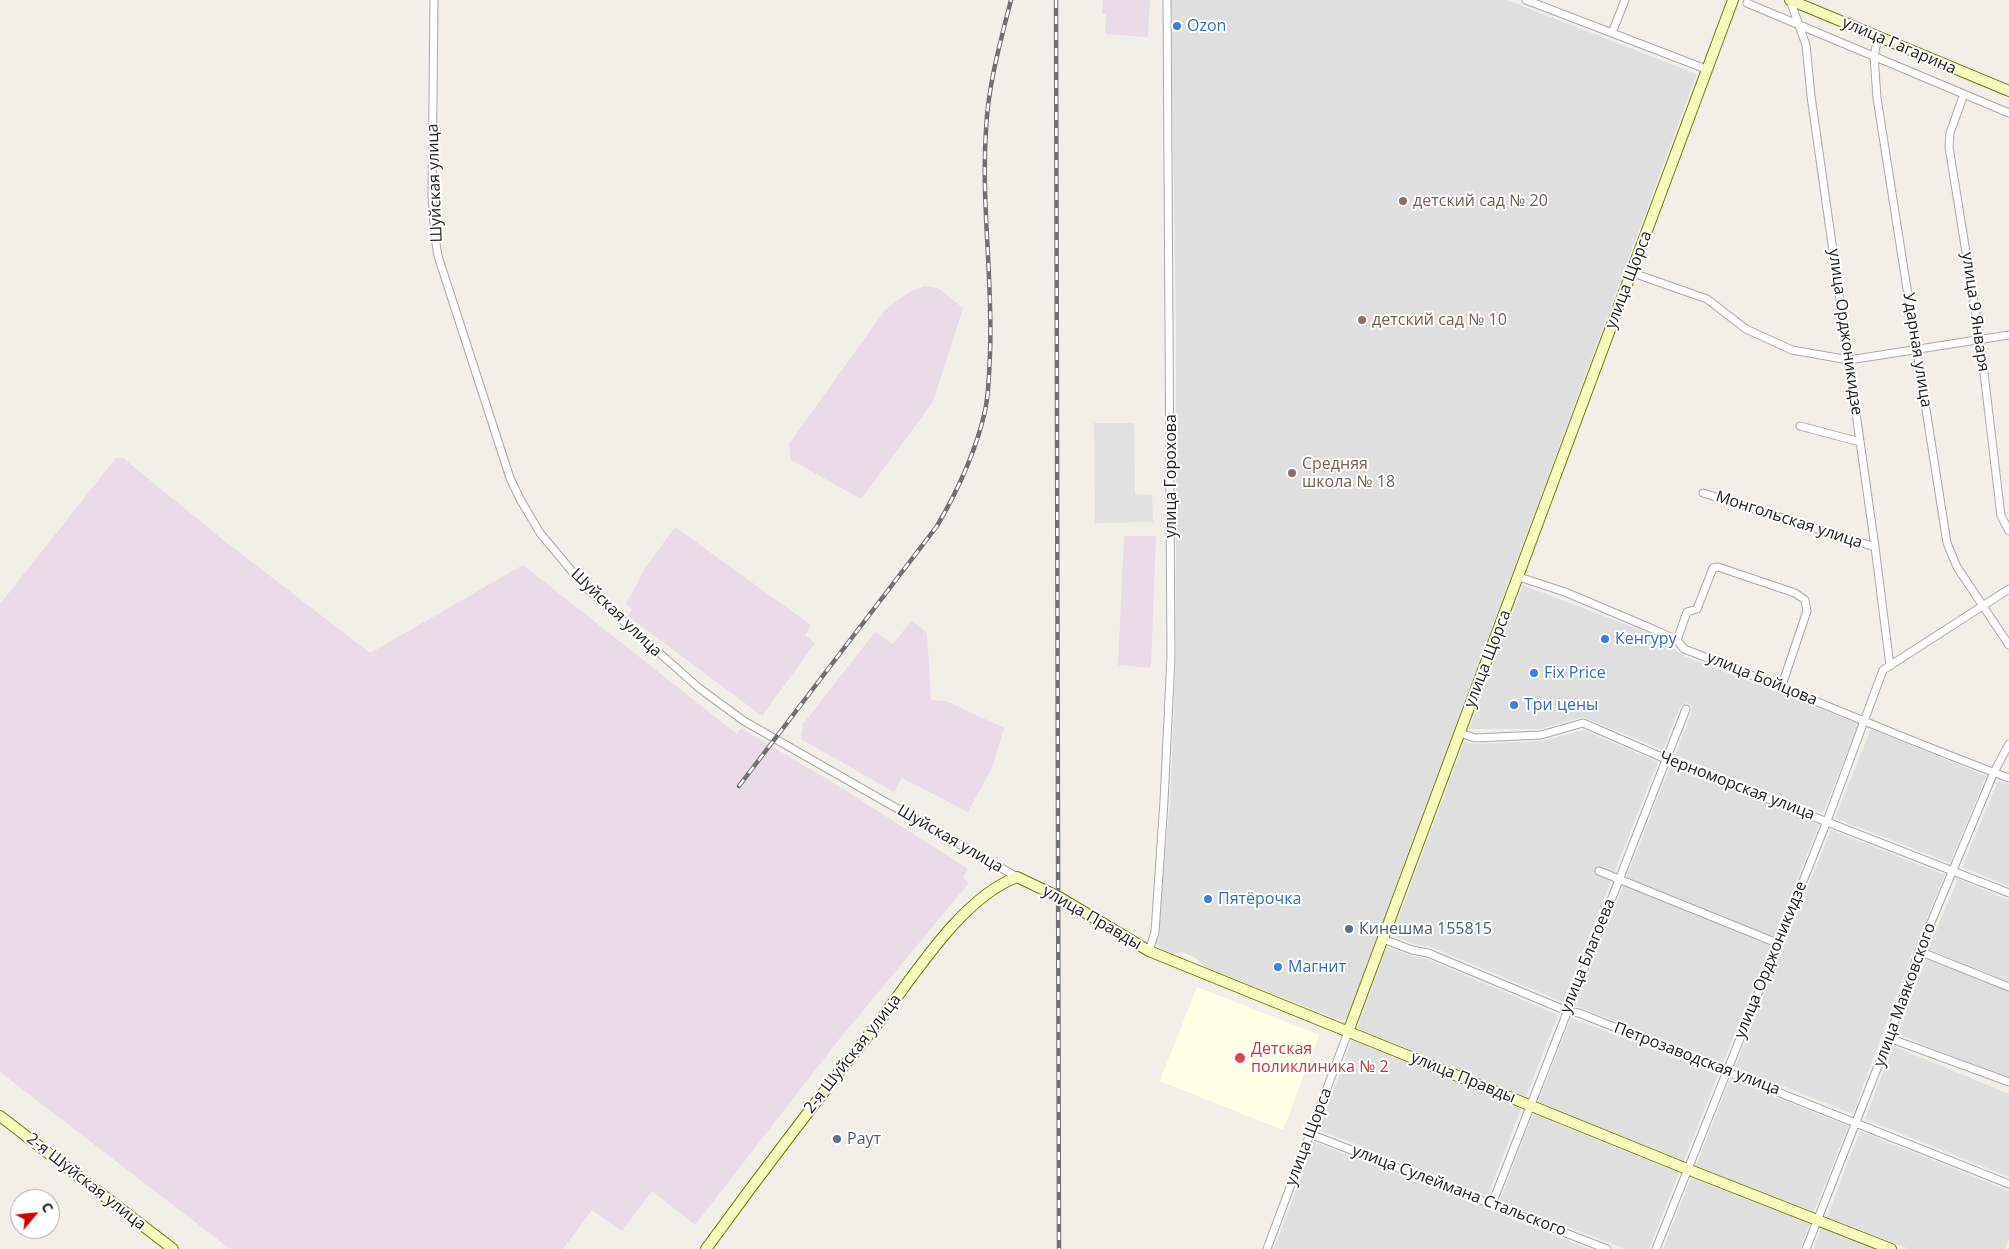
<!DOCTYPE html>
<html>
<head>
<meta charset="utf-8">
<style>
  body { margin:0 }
  #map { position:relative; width:2009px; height:1249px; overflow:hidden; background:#f2efe9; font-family:"Open Sans",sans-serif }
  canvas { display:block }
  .north { position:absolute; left:10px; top:1189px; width:50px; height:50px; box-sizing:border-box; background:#fff; border:1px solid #a7a7a7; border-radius:50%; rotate:62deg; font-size:14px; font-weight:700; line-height:20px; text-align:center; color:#222 }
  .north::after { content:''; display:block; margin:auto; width:18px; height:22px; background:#d40000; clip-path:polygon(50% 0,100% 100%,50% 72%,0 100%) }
</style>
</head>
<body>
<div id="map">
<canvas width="2009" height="1249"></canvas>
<div class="north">С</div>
</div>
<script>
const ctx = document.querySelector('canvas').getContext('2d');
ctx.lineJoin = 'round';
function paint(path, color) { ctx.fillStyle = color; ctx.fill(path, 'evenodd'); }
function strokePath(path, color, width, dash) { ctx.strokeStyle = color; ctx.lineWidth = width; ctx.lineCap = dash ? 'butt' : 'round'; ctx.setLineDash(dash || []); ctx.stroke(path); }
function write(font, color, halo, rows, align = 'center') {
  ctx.font = font + ' "Open Sans",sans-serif'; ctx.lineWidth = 4; ctx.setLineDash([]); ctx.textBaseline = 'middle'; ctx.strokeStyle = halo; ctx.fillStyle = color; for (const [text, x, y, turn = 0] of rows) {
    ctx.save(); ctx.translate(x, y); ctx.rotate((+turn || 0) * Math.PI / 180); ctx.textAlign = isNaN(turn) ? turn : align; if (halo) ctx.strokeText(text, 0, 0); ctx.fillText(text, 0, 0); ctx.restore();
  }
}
paint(new Path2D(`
  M1171,0H1507L1697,74L1348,1016L1342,1021L1205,967L1196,958L1183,952L1173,954L1159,948L1156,943L1170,801L1176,659V332Z
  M1523,585L1653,635L1684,656L1859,724L1823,813L1675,755L1692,711L1691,705L1687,703L1680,707L1663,750L1583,717L1540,729H1469Z
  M1871,729L1986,776L1950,863L1835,818Z
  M1583,730L1658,762L1563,1002L1431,947L1414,944L1392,935L1464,742L1475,744L1542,741Z
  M1671,764L1819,825L1723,1063L1576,1006Z
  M1998,781L2009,785V886L1962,867Z
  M1831,830L1945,875L1911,956L1853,1114L1735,1067Z
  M1958,879L2009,900V982L1928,949Z
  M1387,947L1411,956L1427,959L1558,1015L1526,1097L1357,1028Z
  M1926,959L2009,991V1080L1898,1034Z
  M1571,1018L1718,1075L1684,1161L1538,1102Z
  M1352,1040L1521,1109L1488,1196L1319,1130Z
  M1893,1046L2009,1094V1177L1865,1119Z
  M1730,1079L1848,1126L1814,1212L1696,1166Z
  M1533,1114L1679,1173L1649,1249H1625L1500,1200Z
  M1860,1131L2009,1191V1240L2005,1249H1909L1827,1217Z
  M1314,1142L1489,1210L1589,1249H1274Z
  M1691,1178L1810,1224L1800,1249H1663Z
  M1822,1226L1880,1249H1813Z`), '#e0dfdf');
paint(new Path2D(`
  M1103,0H1150L1148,37L1105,34L1106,14H1102Z
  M924,286L938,288L963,308L933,402L861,499L791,460L789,444L885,310L909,292Z
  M116,458H123L222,539L370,653L523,565L737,734L741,728L842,788L968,869L963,878L969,883L837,1042L695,1225L652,1191L622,1231L592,1210L563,1249H230L0,1072V604Z
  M675,527L811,625L805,635L815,643L762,716L628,616L632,609L626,604L646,567Z
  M1124,536H1156L1151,668L1118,665Z
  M912,620L927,633L931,700L946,701L1004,728L992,768L968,812L902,778L894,792L801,739L803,724L875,632L893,644Z`), '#ebdbe8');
paint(new Path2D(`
  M1197,987L1319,1035L1283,1130L1160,1081Z`), '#ffffe5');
paint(new Path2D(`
  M1094,423H1134L1135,494L1152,495L1153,522L1095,523Z`), '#e2e2e2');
const street = new Path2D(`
  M434,0L432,195L435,237L438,256L510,478L520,499L540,533L585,587L699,688L744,721L1017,877
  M1526,0L1706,69
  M1790,0L1806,45L1811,96L1875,547L1890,666
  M1747,3L2009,113
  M1612,33L1625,0
  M1878,38L1874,56L1877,98L1947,543L1957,567L2009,645
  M1964,94L1950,133L1949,147L1980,339L2001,516L2009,531
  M1633,273L1707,299L1746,329L1792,350L1849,360L2009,335
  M1800,426L1860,442
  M1703,493L1875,547
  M1519,577L1565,592L1655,630L1677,640L1684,649C1793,690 1900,738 2009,778
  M1677,640L1687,612L1697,609L1713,568L1718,567L1795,593L1805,600L1807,611L1782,685
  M1460,733L1475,738L1541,735L1583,723L1666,759L2009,893
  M1599,871L1772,941
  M1383,939L1412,950L1428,953L1567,1011L1579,1013L2009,1184
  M1149,951L1155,932L1164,801L1171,657L1167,0
  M1919,951L2009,987
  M1889,1038L2009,1082
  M1310,1134L1607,1249
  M1492,1204L1686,709
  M1267,1249L1348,1032
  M1656,1249L1827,821L1883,670L2009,589
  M1806,1249L1889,1038L1919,951L1994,772L2009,744`);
const secondary = new Path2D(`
  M1790,0L2009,91
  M1348,1032L1733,0
  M0,1116L173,1249
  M706,1249C762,1172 819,1097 878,1023C914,976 961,898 1017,877L1059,897L1149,951L1687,1169L1891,1249`);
strokePath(street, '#a9a9a9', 9);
strokePath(secondary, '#707d05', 12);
strokePath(street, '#fff', 7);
strokePath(secondary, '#f7fabf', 10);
const rail = new Path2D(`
  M1056,0L1059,1249
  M739,786L937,526C958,490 976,451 985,411C989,393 989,372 990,354C993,279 981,205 986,130C988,86 1000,43 1011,0`);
strokePath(rail, '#707070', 4.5);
strokePath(rail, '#fff', 2.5, [8]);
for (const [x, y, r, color] of [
  [1177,26,5,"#3f7fe0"],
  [1403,201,5,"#8d6e63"],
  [1362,320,5,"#8d6e63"],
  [1292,473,5,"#8d6e63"],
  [1605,639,5,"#3f7fe0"],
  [1534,673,5,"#3f7fe0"],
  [1514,705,5,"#3f7fe0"],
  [1208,899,5,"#3f7fe0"],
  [1349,929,5,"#5c6f8a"],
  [1278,967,5,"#3f7fe0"],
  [1240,1058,6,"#e0444e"],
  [837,1139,5,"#5c6f8a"]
]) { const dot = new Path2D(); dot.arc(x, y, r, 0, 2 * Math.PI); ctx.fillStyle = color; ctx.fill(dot); strokePath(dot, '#fff', 2); }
write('16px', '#366cbe', '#fff', [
  ["Ozon",1187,26],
  ["Кенгуру",1615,639],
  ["Fix Price",1544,673],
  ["Три цены",1524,705],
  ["Пятёрочка",1218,899],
  ["Магнит",1288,967]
], 'left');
write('16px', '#222', '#fff', [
  ["улица Гагарина",1899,46,23],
  ["Шуйская улица",435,183,-92],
  ["улица Щорса",1629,280,-69],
  ["улица 9 Января",1975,312,82],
  ["улица Орджоникидзе",1845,332,82],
  ["Ударная улица",1917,350,81],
  ["улица Горохова",1171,476,-90],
  ["Монгольская улица",1789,520,18],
  ["Шуйская улица",616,613,44],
  ["улица Щорса",1488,659,-69],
  ["улица Бойцова",1762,679,22],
  ["Черноморская улица",1737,786,21],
  ["Шуйская улица",950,839,30],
  ["улица Правды",1092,918,30],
  ["улица Благоева",1588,956,-68],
  ["улица Орджоникидзе",1771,960,-68],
  ["улица Маяковского",1905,995,-70],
  ["2-я Шуйская улица",853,1054,-52],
  ["Петрозаводская улица",1697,1059,21],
  ["улица Правды",1463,1078,22],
  ["улица Щорса",1309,1137,-69],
  ["2-я Шуйская улица",86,1182,38],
  ["улица Сулеймана Стальского",1459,1191,21]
]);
write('16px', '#785e54', '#fff', [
  ["детский сад № 20",1413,201],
  ["детский сад № 10",1372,320],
  ["Средняя",1302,464],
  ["школа № 18",1302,482]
], 'left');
write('16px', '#4e5e75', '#fff', [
  ["Кинешма 155815",1359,929],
  ["Раут",847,1139]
], 'left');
write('16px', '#be3a42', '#fff', [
  ["Детская",1251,1049],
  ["поликлиника № 2",1251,1067]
], 'left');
</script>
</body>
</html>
